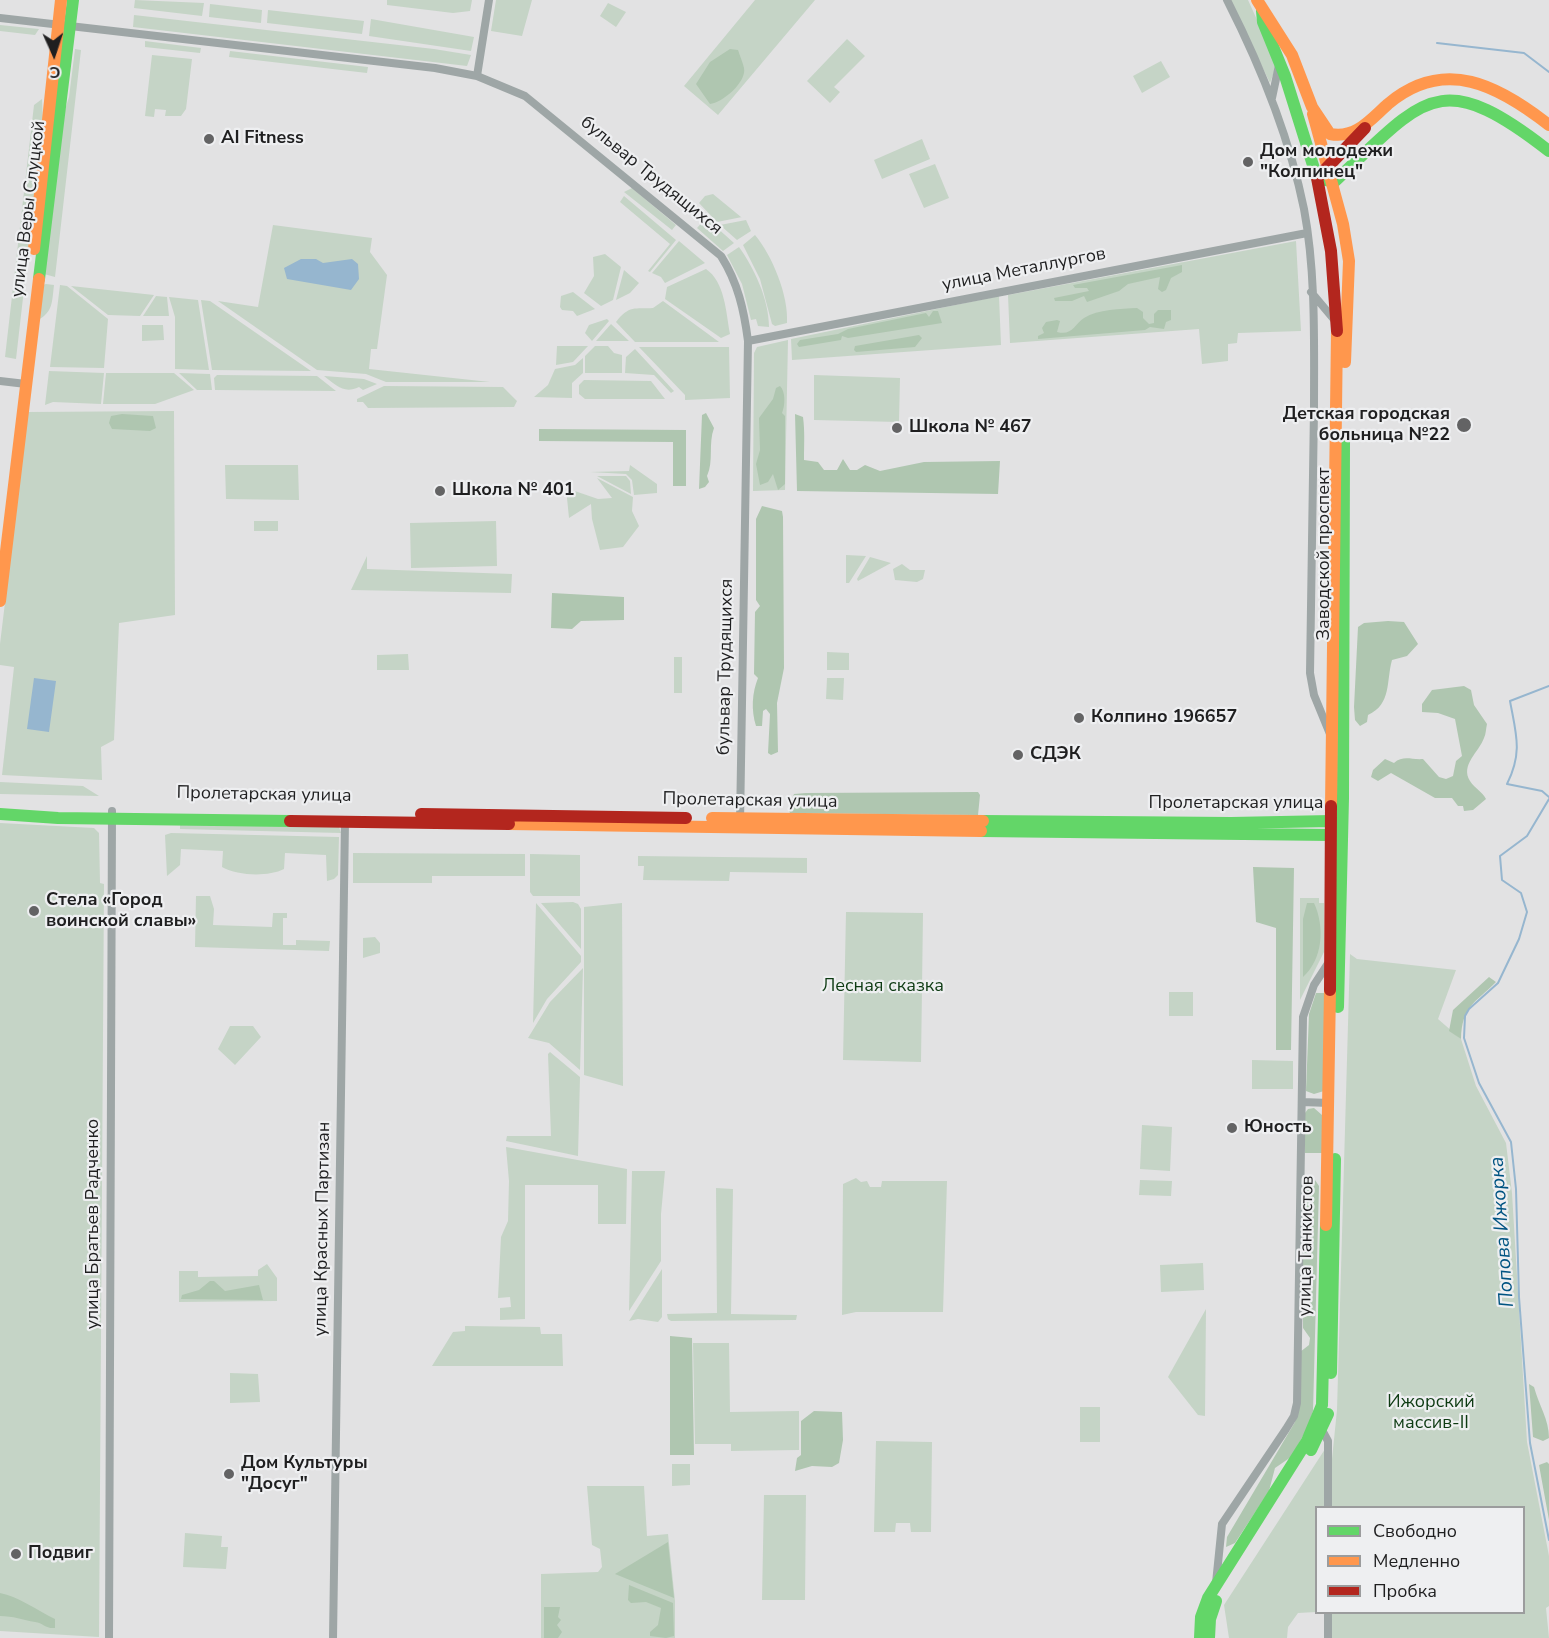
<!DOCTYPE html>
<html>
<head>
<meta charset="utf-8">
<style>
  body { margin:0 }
  #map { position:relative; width:1549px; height:1638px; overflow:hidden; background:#e2e2e3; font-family:"Nunito Sans",sans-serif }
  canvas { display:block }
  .legend { position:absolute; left:1315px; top:1506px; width:210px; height:108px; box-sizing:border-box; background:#eeeff1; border:2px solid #9b9c9d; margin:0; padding:8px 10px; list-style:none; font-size:18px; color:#1f1f20 }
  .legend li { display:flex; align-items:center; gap:12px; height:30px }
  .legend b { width:30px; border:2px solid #9b9c9d }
  .north { position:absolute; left:24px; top:24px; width:60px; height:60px; -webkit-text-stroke:4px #eeeff1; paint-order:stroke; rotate:177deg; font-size:16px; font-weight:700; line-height:24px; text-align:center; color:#1f1f20 }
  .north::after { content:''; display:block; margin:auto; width:21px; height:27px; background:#1f1f20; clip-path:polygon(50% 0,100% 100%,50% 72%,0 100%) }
</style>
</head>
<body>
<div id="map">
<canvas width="1549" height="1638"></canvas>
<ul class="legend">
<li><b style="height:8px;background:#63d668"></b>Свободно</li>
<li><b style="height:8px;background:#ff974d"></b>Медленно</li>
<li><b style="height:8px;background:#b3261e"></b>Пробка</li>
</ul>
<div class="north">С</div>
</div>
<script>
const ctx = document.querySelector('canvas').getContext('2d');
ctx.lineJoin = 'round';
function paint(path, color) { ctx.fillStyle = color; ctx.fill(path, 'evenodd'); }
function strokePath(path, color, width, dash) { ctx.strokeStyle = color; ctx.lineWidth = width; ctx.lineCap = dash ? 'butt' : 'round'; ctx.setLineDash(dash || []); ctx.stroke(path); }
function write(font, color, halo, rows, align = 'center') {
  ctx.font = font + ' "Nunito Sans",sans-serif'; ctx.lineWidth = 4.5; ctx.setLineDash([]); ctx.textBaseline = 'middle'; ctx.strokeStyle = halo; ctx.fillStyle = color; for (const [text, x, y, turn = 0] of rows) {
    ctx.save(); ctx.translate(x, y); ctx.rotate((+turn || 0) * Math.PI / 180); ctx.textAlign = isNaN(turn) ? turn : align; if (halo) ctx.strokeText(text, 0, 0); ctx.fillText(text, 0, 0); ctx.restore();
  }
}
paint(new Path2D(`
  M135,0L204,3L202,16L134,8Z
  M387,0H472L470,11L453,13L387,5Z
  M496,0H532L522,36L491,31Z
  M755,0H815L718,115L684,86Z
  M1230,0H1248L1277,64L1270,83Z
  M608,3L626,12L616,27L600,16Z
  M210,4L262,10L261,23L209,17Z
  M268,10L364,21L362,34L267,23Z
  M134,15L434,49L471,55L467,66L133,27Z
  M371,19L474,37L471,51L369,36Z
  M0,25L39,29L35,35L0,31Z
  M847,39L865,56L834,87L840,92L830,103L807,81Z
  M145,41L201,48L200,53L145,47Z
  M75,49L81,50L55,277L44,274L61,123L69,97Z
  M230,51L368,67L367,73L229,57Z
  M152,55L192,59L186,109L181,116H165L166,110L155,109L154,117L145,116Z
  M1161,61L1170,77L1142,93L1133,76Z
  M42,99L43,123L16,359L5,357L34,105Z
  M922,139L930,159L882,179L874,160Z
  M935,164L949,198L924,208L909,174Z
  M632,188L676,225L672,230L624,192Z
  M713,194L741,217H742L717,222L699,203L705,196Z
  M624,196L676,240L650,272L648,271L670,244L620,202Z
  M706,218L734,243L723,251L697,228Z
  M746,220L751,231L737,240L720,225Z
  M273,225L372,238L370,252L387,275L377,349H371L369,369L490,382H386L366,374L317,370L218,301L258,307Z
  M755,235C772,255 789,296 787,323L775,326L772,324L760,279L743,245Z
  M679,241L705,263L665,283L661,277L652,273Z
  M1296,241L1301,331L1238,333L1237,343L1228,344V361L1202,364L1199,329L1010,343L1008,295Z
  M739,247C754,268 769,299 769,327L758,326L756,319L751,320L742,284L727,255Z
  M605,254L621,267L613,300L601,306L584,293L594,276L593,257Z
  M706,269C725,282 726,312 730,334L721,338L665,299L667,287Z
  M624,270L639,283L630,293L616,300Z
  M46,284L54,285C52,302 53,312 38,320L43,285Z
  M60,285L67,286L108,319L104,368L50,367Z
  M71,286L154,295L140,316L108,315Z
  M573,292L595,309L577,316L573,311L562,310L560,307L561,296Z
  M156,296L167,297L169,316H143Z
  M999,296L1001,345L792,360L791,339Z
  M169,297L198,300L209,370L175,369V317Z
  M201,300L210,301L311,371L212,370Z
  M663,301L719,342H635L616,322C629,305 635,309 653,308Z
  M607,319L609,321L592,341L585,333L589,325Z
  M611,324L629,341H596Z
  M142,325H163L164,340L142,341Z
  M788,340L785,490L753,491L754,353L757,347Z
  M557,346H588L573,362L556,365Z
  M595,346H608L614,353L622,355V373H585V356Z
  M639,347H729L730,398L685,400V395Z
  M635,349L674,391L671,393L654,375L625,373L626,357Z
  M583,358V373L572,383V398L534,397L548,385L555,369L575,365Z
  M49,371L104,373L101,404L53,402L45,405Z
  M106,373H174L194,390L155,404H103Z
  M179,373L210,374L212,390H197Z
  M217,375L317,376L336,391L215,390L214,378Z
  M814,375L900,378L899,422L814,420Z
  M324,376L364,379L377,384L363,390L359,387C344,394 337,386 324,376Z
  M584,380L651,381L665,399H585L579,394V385Z
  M384,386L503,387L517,401L514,407L368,408L363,402H357V399Z
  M174,411L175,615L119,623L114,740L101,747L102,780L2,775L14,667L0,665V644L28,412Z
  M225,465H298L299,500L226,499Z
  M630,465L657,484V493L634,495L632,480L626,474L590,472L629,471Z
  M597,476H626L630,481L631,494Z
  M597,478L633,497L632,511L639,526L623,547L600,550L592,519L591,504L569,518L566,488L598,499L612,498Z
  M254,521H278V531H254Z
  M496,521L497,566L411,568L410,523Z
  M846,555L866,556L849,583H846Z
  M367,556V569L512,574L511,593L351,590Z
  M870,557L891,563L858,581L857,579Z
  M902,564L910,570H925L923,579L917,582L895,580L893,569Z
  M827,652L849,653V670H827Z
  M408,654L409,670H377V655Z
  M674,657H682V693H674Z
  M827,678H844L843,700L826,699Z
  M0,782L83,786L99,796L0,794Z
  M0,823L94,828L99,833L100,883L104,884L99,1637L0,1631Z
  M180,825L339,827L341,833L180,829Z
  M171,833L339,837L338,875L334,879L327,881L326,855L285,853L284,869C268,877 238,876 222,867L223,851L181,849L180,865L167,876L165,835Z
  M353,853L525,854V876H432V883H353Z
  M530,854L580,855V896H533L530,892Z
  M638,856L807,858V873L730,872L729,881L643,880L644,866H638Z
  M196,896H210L214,909L213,925L272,927L273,913H287V918H283V945H296V940L330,941L329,951L195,947Z
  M1300,898H1319V903H1324V952L1300,1000Z
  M573,902L578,904L581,909V949L541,903Z
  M536,903L581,956V962L547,999L533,1023Z
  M622,903L623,1086L584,1075V907Z
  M846,912L923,913L921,1062L843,1060Z
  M375,937L380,943V953L363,958V938Z
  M1350,954L1357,959L1456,970L1438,1019L1461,1039L1476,1086L1506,1143L1512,1193L1527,1442L1549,1556V1606L1546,1608L1549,1638H1331V1613L1524,1612V1508L1331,1507L1332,1459L1337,1410Z
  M583,968L580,1070L549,1043L528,1038L550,1002Z
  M1169,992H1193V1016H1169Z
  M230,1026H253L261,1037L235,1065L218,1049Z
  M550,1052L580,1077L578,1156L506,1141L507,1136H551L548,1054Z
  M1252,1060L1293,1061V1089H1252Z
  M1142,1125L1172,1127L1170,1171L1140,1169Z
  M506,1147L627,1169L626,1224H598V1185H525V1319L500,1320V1308L511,1307L510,1297L498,1298L501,1237L508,1221L509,1181Z
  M632,1171H665L661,1214V1261L629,1311Z
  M856,1178L861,1182L867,1181L870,1187H881L882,1181H947L943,1312H856L842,1315L843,1184Z
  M1140,1180L1172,1181L1171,1196L1139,1195Z
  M716,1188L733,1189L731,1314L797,1315L796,1320L671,1321L668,1319L667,1314L717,1313Z
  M1203,1263L1204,1290L1161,1292L1160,1265Z
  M267,1264L277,1278V1301L179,1302V1271H198V1277L258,1276V1270Z
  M662,1269V1317L658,1322L638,1319L629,1321Z
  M1206,1309L1205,1416L1198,1415L1168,1377Z
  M465,1326L540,1327L541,1334H562L563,1366H432L453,1332L465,1331Z
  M693,1343H729L730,1412L799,1411V1450L731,1451V1444H695Z
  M230,1373L258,1374L260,1402L230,1403Z
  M1080,1407H1100V1442H1080Z
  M876,1441L932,1442L931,1532H911L910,1523H896L895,1532H874Z
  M1327,1446L1326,1507L1316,1508V1612L1298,1613L1288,1627L1287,1638H1229L1224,1605Z
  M672,1464H690V1485L672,1486Z
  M587,1486H644L647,1536L668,1534L675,1601V1638H541V1574L598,1572L602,1567L600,1549L592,1545Z
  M764,1495H806L805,1600H762Z
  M185,1533L222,1536L221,1547H228L226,1569L183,1567Z`), '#c5d4c6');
paint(new Path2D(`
  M730,49L738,50C740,56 743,63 744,68C747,82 722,103 710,104L696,84L710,62Z
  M1182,265V272L1171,278L1166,290L1162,292L1158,289L1160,277L1128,284L1119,291L1087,302L1084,296L1072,301H1055L1054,298L1089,291L1087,288H1075L1073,285Z
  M1137,308L1143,312V318L1149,324L1154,323V314L1158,310H1171V320L1166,322L1164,329L1150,327L1145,330L1038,339V336L1044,333L1042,328L1046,322L1057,320L1060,321L1057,332C1072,336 1074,325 1084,318C1098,309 1121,309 1137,308Z
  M933,311H938L942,323L848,338L842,336L841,340L799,347L797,344L800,340L838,334L848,329L926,313L929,317Z
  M919,335L922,338L915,347L856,352L854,350L855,346Z
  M780,386C786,392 785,406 782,413L785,416V484L778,490L773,474L768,482L760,485L756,464L760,450L759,418L773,399L776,388Z
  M706,413L714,428C708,444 714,461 707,476L709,482L705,487L699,489L702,415Z
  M122,414L153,416L156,428L150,431L112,429L109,423L111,416Z
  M795,414L803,417C805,432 804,445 804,460L818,462L824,470H837L843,459L850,470H857L865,465L880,471L924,462L1000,461L998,494L797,491Z
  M539,429L686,430V486H673V442L539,441Z
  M762,506L782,511L783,517L784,668L777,703L778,752L771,755L768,753L770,714L766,709L763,711L762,726H756C751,710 752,693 758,678L754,674L755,612L760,606L756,600V519Z
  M552,593L624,597V620L581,621L572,629L551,628Z
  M1388,621L1404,622L1418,644L1407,656L1392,660C1386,681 1392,704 1368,715L1367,722L1360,726L1355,720L1354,707L1358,627L1364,623Z
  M1464,686L1471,690L1474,705L1487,724C1486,728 1486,734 1484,738C1479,752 1460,765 1470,781C1475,789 1482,791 1486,799L1473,810L1464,811L1463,806H1458L1452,798H1435L1391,773L1378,781L1371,777L1373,770L1385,759L1394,763C1403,755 1411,760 1423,759L1439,777L1446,779L1453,776L1456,761L1462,756L1455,719L1438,713L1422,712V704L1432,690Z
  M978,792L980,795L978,815L790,813L788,809L794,794L806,793Z
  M1253,867L1294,868L1291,1050H1276V928L1256,922Z
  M1307,903H1314C1325,927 1323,959 1303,977V919Z
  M1489,977L1496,982C1475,1003 1462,1006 1461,1039L1449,1031L1453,1010Z
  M1316,993H1324L1326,996L1324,1091L1314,1094L1306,1091L1309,1014Z
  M1314,1108L1322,1115V1153H1305V1113L1308,1109Z
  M1313,1177L1319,1186L1313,1411L1308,1427L1291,1457L1275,1468L1269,1491L1235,1543L1226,1547L1227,1537L1295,1422L1300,1352L1309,1345L1310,1338L1303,1328L1302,1183L1305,1178Z
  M210,1281H214L225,1291L259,1285L263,1300L181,1299L182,1295L199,1290Z
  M670,1336L692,1338L694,1455H670Z
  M1529,1384L1534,1387C1539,1406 1549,1419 1549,1438L1543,1441L1533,1437Z
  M814,1411L842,1412L843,1440L839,1463L832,1467L812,1466L795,1471L797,1458L801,1455V1421Z
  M1547,1462L1549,1464V1520L1539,1465Z
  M668,1542L674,1598L615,1574Z
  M629,1585L673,1603L674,1636L666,1638L650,1636V1632L658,1625L661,1608L646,1602L631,1603L628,1600Z
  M0,1593C18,1596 38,1611 55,1619V1628C46,1629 43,1623 35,1622C23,1620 13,1616 0,1616Z
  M544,1607H560L558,1617L561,1620L557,1625L562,1632L558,1638H544Z`), '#afc6b0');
paint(new Path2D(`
  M301,259H316L323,263L352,259L358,264L359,279L351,290L287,279L284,268Z
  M34,678L56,681L49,732L27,729Z`), '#96b6cf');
strokePath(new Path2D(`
  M1437,43L1524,53L1549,72
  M1549,686L1510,701C1516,734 1523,752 1507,784L1542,791L1549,797
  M1549,799L1527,836L1500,856L1502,880L1521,893L1527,912L1519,939L1498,983L1469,1009L1465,1016L1464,1038L1479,1083L1511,1142L1516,1189L1519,1297L1530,1443L1549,1540`), '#96b6cf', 2);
strokePath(new Path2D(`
  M1227,0C1261,67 1289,135 1304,209C1316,273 1314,343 1314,409C1313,497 1311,585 1310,673L1314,695L1330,734
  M0,18L435,68L477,76L525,96L721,256C738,283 744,310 748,341L740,823
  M477,76L489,0
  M1272,98L1279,65
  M1311,292L1337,323
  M748,341L1307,233
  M0,381L26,384
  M1302,1102L1329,1103
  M1322,1430L1328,1441V1508
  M1216,1583L1222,1524L1286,1429L1294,1416L1297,1403L1303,1017L1314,985L1329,962
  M109,1638L112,811
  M333,1638L345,821
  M1328,1638V1612`), '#9ea6a6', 8);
strokePath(new Path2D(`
  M1262,11L1263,22L1285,76L1317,178L1334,182C1424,98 1439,65 1549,151
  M39,279L73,0
  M0,814L58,818L290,821
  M983,821L1231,823L1331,821L1336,824
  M981,831L1331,835L1336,831
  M1338,1007L1343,798L1344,442
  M1331,1373L1335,1159
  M1311,1450L1328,1414
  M1200,1638L1201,1617L1208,1598L1307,1441L1322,1405L1326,1225
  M1209,1638L1210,1619L1216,1601`), '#63d668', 12);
strokePath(new Path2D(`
  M1257,0L1292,55L1312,107L1330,134C1356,139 1370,120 1388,104C1445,56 1499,86 1549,125
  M1313,114L1343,224L1349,261L1345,362
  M34,249L61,0
  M0,601L39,279
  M1331,806L1337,331
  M712,818L983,821
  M509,824L981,831
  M1326,1225L1330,990`), '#ff974d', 12);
strokePath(new Path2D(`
  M1337,331L1331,251L1317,178L1365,128
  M421,814L686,818
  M290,821L509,824
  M1330,990L1331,806`), '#b3261e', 12);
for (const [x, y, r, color] of [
  [209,139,6,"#636364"],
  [1248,162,6,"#636364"],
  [1464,425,8,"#636364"],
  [897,428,6,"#636364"],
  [440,491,6,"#636364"],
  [1079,718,6,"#636364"],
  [1018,755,6,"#636364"],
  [34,911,6,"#636364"],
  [1232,1128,6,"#636364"],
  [229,1474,6,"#636364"],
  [16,1554,6,"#636364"]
]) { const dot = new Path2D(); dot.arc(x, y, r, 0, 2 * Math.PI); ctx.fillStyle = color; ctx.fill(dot); strokePath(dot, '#eeeff1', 2); }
write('bold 18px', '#1f1f20', '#eeeff1', [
  ["AI Fitness",221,139],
  ["Дом молодежи",1260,152],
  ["\"Колпинец\"",1260,173],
  ["Детская городская",1450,415,"right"],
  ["больница №22",1450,436,"right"],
  ["Школа № 467",909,428],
  ["Школа № 401",452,491],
  ["Колпино 196657",1091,718],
  ["СДЭК",1030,755],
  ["Стела «Город",46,901],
  ["воинской славы»",46,922],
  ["Юность",1244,1128],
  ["Дом Культуры",241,1464],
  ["\"Досуг\"",241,1485],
  ["Подвиг",28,1554]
], 'left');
write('18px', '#1f1f20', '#eeeff1', [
  ["бульвар Трудящихся",651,176,39],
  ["улица Веры Слуцкой",29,209,-83],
  ["улица Металлургов",1024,270,-11],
  ["Заводской проспект",1325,554,-90],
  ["бульвар Трудящихся",726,667,-89],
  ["Пролетарская улица",264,795,1],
  ["Пролетарская улица",750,801,1],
  ["Пролетарская улица",1236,804],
  ["улица Братьев Радченко",94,1224,-90],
  ["улица Красных Партизан",323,1229,-89],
  ["улица Танкистов",1307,1246,-89]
]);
write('18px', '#0e3b13', '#eeeff1', [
  ["Лесная сказка",883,987],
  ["Ижорский",1431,1403],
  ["массив-II",1431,1424]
]);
write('italic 20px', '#005482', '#eeeff1', [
  ["Попова Ижорка",1503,1232,-94]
]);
</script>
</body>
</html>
